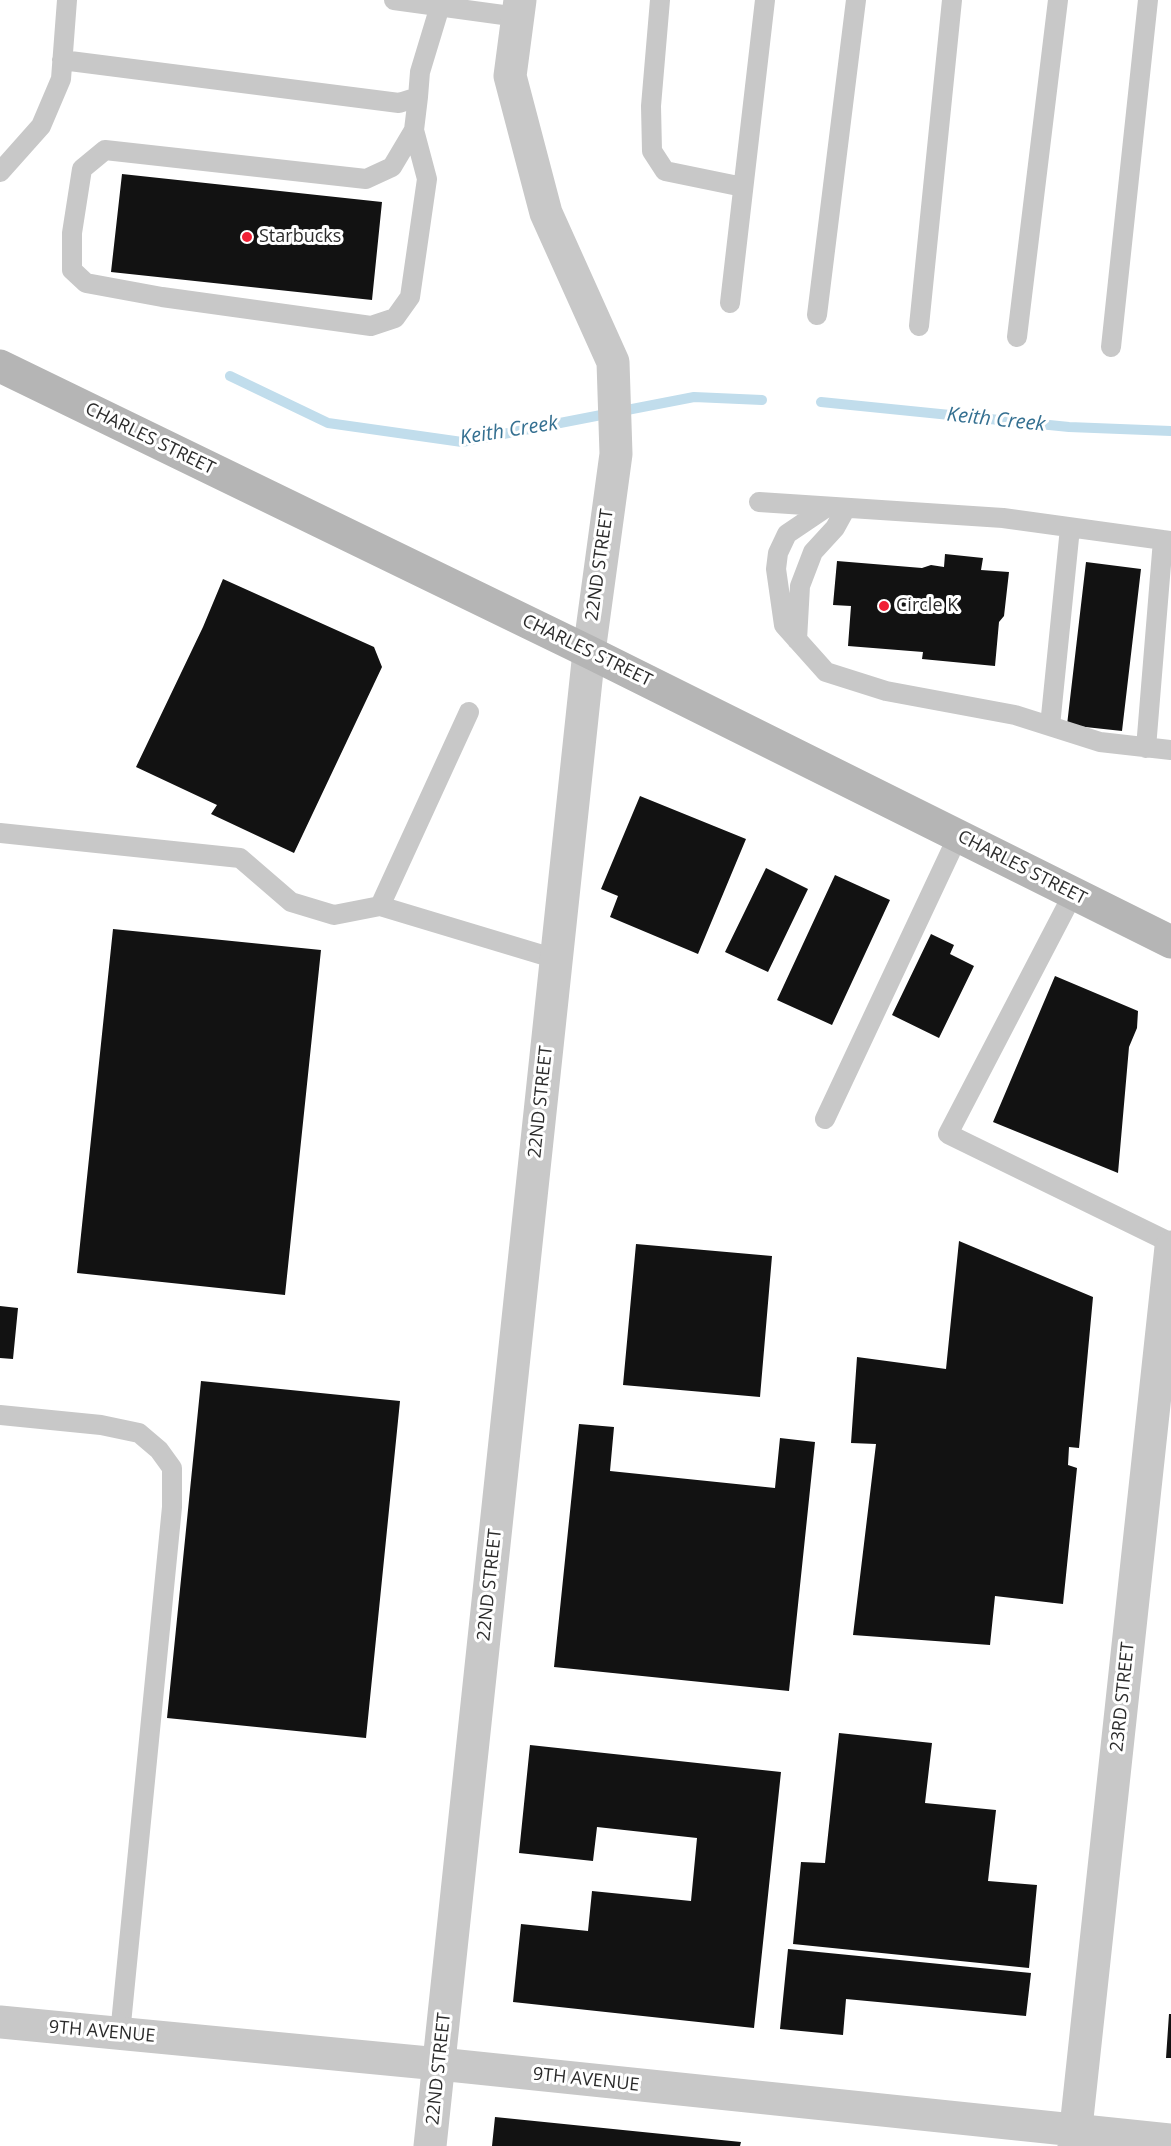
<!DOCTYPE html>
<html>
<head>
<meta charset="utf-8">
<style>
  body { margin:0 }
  canvas { display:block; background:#fff }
</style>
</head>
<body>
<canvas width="1171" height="2146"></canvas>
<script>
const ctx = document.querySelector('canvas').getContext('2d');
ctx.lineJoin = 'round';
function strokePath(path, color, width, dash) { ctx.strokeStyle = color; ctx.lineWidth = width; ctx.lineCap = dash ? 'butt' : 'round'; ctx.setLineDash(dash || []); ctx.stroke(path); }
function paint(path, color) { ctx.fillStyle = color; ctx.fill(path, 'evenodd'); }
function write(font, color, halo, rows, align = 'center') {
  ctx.font = font + ' "Open Sans",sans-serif'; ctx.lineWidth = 6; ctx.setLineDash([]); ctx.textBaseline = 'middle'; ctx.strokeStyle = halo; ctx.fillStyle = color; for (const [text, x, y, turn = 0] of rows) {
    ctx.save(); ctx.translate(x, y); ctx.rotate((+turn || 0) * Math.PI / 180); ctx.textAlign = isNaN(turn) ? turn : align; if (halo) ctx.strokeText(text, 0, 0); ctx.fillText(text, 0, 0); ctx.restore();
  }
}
strokePath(new Path2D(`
  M230,376L328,423L462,442L694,397L762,400
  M821,402L1069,427L1171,431`), '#c1ddec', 10);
paint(new Path2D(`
  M122,174L382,202L372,300L111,272Z
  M945,554L983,558L981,570L1009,572L1004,616L999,622L995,666L922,659L923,652L848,646L851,606L833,605L837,561L922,568L931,565L944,567Z
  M1086,562L1141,569L1122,731L1067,725Z
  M223,579L374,647L382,667L294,853L211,814L217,805L136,767L203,627Z
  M640,796L746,839L698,954L610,917L618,896L601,889Z
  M766,868L808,889L768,972L725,952Z
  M835,875L890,900L832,1025L777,1000Z
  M113,929L321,950L285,1295L77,1273Z
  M931,934L954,945L950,954L974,966L939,1038L892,1015Z
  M1055,976L1138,1011L1137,1028L1129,1047L1118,1173L993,1122Z
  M959,1241L1093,1297L1079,1448L1069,1447L1068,1465L1077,1468L1063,1604L995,1596L990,1645L853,1635L876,1444L851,1443L857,1357L946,1369Z
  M636,1244L772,1256L760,1397L623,1385Z
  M0,1306L18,1308L13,1359L0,1358Z
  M201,1381L400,1401L366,1738L167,1718Z
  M579,1424L614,1427L610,1471L775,1488L780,1438L815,1442L789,1691L554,1667Z
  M839,1733L932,1743L925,1803L996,1810L988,1881L1037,1885L1029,1968L793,1944L801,1862L825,1863Z
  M530,1745L781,1772L754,2028L513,2002L521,1924L588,1931L592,1891L691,1901L697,1838L597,1827L593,1861L519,1853Z
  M788,1949L1031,1973L1026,2016L846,1999L843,2035L780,2029Z
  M1169,2014H1171V2058H1166Z
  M495,2117L741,2142L740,2146H492Z`), '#121212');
strokePath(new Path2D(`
  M394,0L518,17
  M660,0L651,106L652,151L665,171L743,187
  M62,60L399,103L418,97L420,72L440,6
  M414,130L392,167L366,179L105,150L82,169L72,233V270L86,283L162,297L371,326L395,318L410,297L427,179L414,130L418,97
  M0,172L41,126L61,79L67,0
  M730,303L765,0
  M817,315L856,0
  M919,326L952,0
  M1017,337L1058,0
  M1111,347L1148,0
  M759,502L1003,518L1171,541
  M827,507L787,534L778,553L776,569L784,625L826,672L886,691L1015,715L1100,742L1171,750
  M797,640L800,586L813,552L835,528L846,508
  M1050,726L1070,528
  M1146,748L1163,540
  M0,833L240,858L291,902L334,915L380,906L556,959
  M1073,894L948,1134L1171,1243
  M380,906L469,712
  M825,1119L958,836
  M0,1415L101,1425L139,1433L159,1450L172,1468V1507L120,2034`), '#c8c8c8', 20);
strokePath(new Path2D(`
  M0,2022L439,2064L1171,2140
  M430,2146L589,652L616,454L613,362L546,213L510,76L520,0
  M1074,2146L1171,1247`), '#c8c8c8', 33);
strokePath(new Path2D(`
  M0,366L589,652L1171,942`), '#b5b5b5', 33);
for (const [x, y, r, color] of [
  [247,237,6,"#f02035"],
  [884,606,6,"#f02035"]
]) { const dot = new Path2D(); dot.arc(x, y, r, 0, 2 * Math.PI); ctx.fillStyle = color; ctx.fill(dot); strokePath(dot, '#fff', 2); }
write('18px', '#2b2b2b', '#fff', [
  ["Starbucks",259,237],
  ["Circle K",896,606]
], 'left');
write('18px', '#2b2b2b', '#fff', [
  ["CHARLES STREET",150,439,26],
  ["22ND STREET",600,565,-82],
  ["CHARLES STREET",587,651,26],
  ["CHARLES STREET",1022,868,27],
  ["22ND STREET",541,1102,-84],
  ["22ND STREET",490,1585,-84],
  ["23RD STREET",1123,1697,-84],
  ["9TH AVENUE",102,2032,5],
  ["22ND STREET",439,2069,-84],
  ["9TH AVENUE",586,2080,6]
]);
write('italic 20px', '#357091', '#fff', [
  ["Keith Creek",996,420,6],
  ["Keith Creek",509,431,-9]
]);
</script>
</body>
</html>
